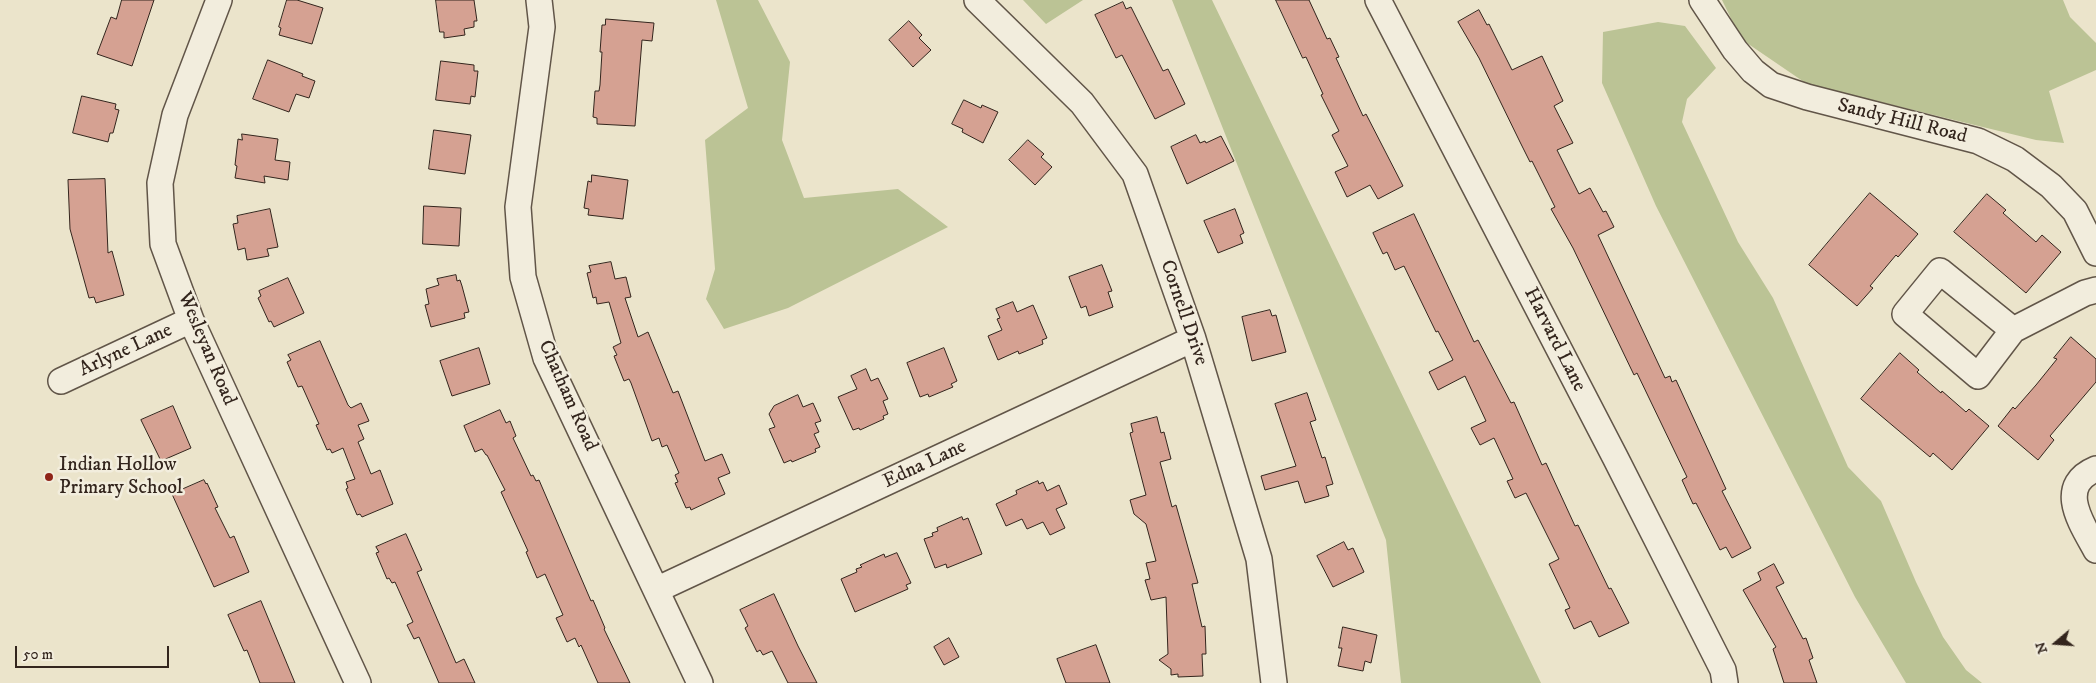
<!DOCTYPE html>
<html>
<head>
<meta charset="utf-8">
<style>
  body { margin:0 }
  #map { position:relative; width:2096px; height:683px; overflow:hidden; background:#ebe4cb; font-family:"IM FELL DW Pica",serif }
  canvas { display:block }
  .north { position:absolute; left:2031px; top:618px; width:50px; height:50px; -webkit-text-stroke:4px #f2eddd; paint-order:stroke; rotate:252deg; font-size:14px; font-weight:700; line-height:20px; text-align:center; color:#33251d }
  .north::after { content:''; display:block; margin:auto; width:18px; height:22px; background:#33251d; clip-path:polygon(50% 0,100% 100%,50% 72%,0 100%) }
  .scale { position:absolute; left:15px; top:646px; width:154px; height:22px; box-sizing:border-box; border:2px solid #33251d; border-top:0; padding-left:6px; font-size:15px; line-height:18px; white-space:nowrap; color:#33251d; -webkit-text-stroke:4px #f2eddd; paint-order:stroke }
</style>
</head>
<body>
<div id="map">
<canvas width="2096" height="683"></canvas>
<div class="north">N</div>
<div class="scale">50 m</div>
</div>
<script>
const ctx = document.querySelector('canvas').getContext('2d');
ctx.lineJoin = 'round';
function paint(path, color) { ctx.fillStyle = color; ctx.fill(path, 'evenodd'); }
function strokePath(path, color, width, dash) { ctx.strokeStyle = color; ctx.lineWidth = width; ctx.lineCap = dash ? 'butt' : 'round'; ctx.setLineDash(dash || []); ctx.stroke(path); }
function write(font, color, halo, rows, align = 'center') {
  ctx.font = font + ' "IM FELL DW Pica",serif'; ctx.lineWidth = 5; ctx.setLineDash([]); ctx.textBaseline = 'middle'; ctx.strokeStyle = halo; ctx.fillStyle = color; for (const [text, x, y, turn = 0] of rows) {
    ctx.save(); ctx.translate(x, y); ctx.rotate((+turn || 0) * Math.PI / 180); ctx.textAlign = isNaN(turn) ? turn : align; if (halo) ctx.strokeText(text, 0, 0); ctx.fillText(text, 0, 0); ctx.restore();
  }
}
paint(new Path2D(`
  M716,0H758L790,62L782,140L804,198L898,189L948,227L788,308L724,329L706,299L715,269L705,140L748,108Z
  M1023,0H1083L1046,24Z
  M1172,0H1212L1541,683H1401L1386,540Z
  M1722,0H2063L2070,17L2096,43V70L2049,91L2064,143L2036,140L1807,84L1741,39Z
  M1658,22L1685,26L1716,68L1687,99L1682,122L1738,242L1773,298L1848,467L1881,501L1916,582L1943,637L1966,670L1982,683H1906L1855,597L1656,206L1602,83L1603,32Z`), '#bbc395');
const building = new Path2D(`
  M122,0H154L132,66L97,54L111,17L116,19Z
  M287,0H297L323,8L312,44L279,35L281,28L279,27Z
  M436,0H474L477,21H474V27L464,29L465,35L444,38V32H440Z
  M1276,0H1309L1327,39L1330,38L1339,57L1336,58L1363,116L1366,114L1403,186L1378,199L1370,185L1347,197L1335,172L1348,166L1332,135L1339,131L1321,95L1323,94L1306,57L1303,58Z
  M1123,2L1126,9L1131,7L1163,71L1168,69L1185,104L1155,119L1122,55L1116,58L1095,15Z
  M1479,10L1487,25L1489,24L1512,70L1542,56L1563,101L1554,106L1573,143L1557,150L1579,194L1590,188L1603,212L1606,211L1614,227L1598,235L1665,378L1670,376L1672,382L1676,380L1726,489L1722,491L1751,548L1732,558L1726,547L1720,550L1696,503L1693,504L1682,480L1687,477L1637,373L1634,375L1573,248L1551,209L1555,207L1532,161L1530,162L1520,142L1479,58L1458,22Z
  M606,19L654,23L652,41L642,40L635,126L597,124V118L593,117L595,91H599L600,85L602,52H600L602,25H605Z
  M909,21L922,35L919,38L931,50L913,67L889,40Z
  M268,60L303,74L302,76L315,81L309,98L296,94L289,112L253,99Z
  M441,61L474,65V71H478L475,97L471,96L470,104L436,100Z
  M82,96L116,104L115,109L119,110L113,133H110L108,142L73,133Z
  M964,100L981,108L982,105L998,112L983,143L962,132L963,129L952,124Z
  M434,130L471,135L465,174L429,169Z
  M242,134L278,139L275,160L290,162L288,180L264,176L265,183L235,178L237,166L235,165L238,139L242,140Z
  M1196,135L1200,143L1205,141L1206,143L1221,136L1234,161L1187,184L1171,147Z
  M1028,140L1044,154L1041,157L1052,167L1035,185L1009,160Z
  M592,175L628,180L623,219L588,215L589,209L584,208L588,181L591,182Z
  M105,179L108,253L112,251L124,295L96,303L94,297L89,298L70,229L68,180Z
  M1870,193L1918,234L1898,257L1896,255L1870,286L1873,288L1857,306L1809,265Z
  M1987,194L2006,210L2003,213L2036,242L2042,235L2061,252L2026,293L1954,232Z
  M424,206L461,208L459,246L423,244Z
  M270,209L278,247L267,249L269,256L247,260L245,248L238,250L233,224L238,223L237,216Z
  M1235,209L1244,233L1240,235L1243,243L1218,253L1204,221Z
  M1414,214L1474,342L1478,340L1511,403L1514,402L1542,465L1546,463L1575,526L1578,525L1609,589L1611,588L1629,623L1599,637L1591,621L1574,629L1565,610L1570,608L1549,564L1559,559L1526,493L1515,498L1507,481L1513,479L1494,438L1480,445L1471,428L1486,421L1465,376L1438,390L1429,372L1453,360L1438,331L1436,332L1404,266L1395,270L1387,252L1383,254L1373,233Z
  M611,262L615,279L626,277L631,297L625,298L638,337L648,332L673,393L678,391L705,461L722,454L730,473L718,478L725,494L691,510L690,507L686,508L675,483L678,482L675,475L679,473L667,445L662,447L659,438L652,441L631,383L629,379L624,381L614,356L617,355L613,347L621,343L609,302L597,304L596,297L593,298L587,273L591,272L589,266Z
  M1102,265L1112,291L1108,292L1113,307L1089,316L1086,306L1081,308L1069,277Z
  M456,275L457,281L460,280L462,286L469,312L464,313L465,318L431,327L425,305L429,304L426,289L439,285L437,279Z
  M288,278L304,313L274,327L271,321L269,322L258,298L261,296L259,291Z
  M1013,302L1017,312L1033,305L1047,338L1042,340L1043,344L1019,354L1018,351L998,360L988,336L1002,330L997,319L1000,318L996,309Z
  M1270,310L1272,316L1276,315L1286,352L1252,361L1242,317Z
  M2071,337L2096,359V382L2050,436L2054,440L2038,460L1998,426L2013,407L2015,409L2036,385L2057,359L2054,358Z
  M320,341L348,405L351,408L361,403L369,421L358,425L364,439L358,442L371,474L380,470L393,504L362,517L360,514L357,515L346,489L348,488L346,482L355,479L343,448L332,453L330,449L327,450L316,425L319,424L302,386L298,387L287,362L291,360L288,355Z
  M479,348L490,384L452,396L440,361Z
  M944,348L957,381L951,384L953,387L929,397L928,394L920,397L907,363Z
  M1900,353L1919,370L1917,372L1941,393L1942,391L1966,412L1969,409L1989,426L1952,470L1933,453L1930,457L1861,399Z
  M866,369L871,381L878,378L888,399L883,401L888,414L883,416L884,419L860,430L859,428L853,430L838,397L857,389L851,376Z
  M1307,393L1316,420L1310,422L1322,458L1325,457L1333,484L1326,486L1329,496L1305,503L1298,481L1265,490L1261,476L1296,466L1275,404Z
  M798,395L803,407L813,403L821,421L815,423L819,432L814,434L820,447L815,449L816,452L792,462L791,460L784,463L769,429L775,427L769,414L774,406Z
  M173,406L191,448L161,461L141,420Z
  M500,410L506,423L510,421L516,436L513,438L531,476L533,475L536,481L539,480L591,601L593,600L605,628L604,629L630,683H598L581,645L579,647L575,638L567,642L556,618L563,615L545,574L537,578L526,552L528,551L501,492L505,490L487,455H486L482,449L475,452L464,426Z
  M1157,417L1161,433L1164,432L1171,459L1160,462L1172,507L1176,505L1198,583L1192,584L1202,627L1205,626L1206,654H1202L1203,676L1178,677V674L1171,675V669L1159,660L1168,654L1166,597L1151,600L1145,580L1150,579L1146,563L1156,561L1146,524L1134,514L1130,500L1146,495L1130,433L1133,432L1131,424Z
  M204,480L206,484L207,483L218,507L215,508L230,538L234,536L249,572L214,587L172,494Z
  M1038,481L1039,484L1043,482L1047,491L1059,485L1067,504L1056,509L1065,528L1050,535L1043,522L1027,529L1022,519L1006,526L996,504L1017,494L1016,491Z
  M962,517L963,520L968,518L982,554L947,568L946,564L935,568L924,539L933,536L932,533L938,531L937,528Z
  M406,534L422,570L417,572L456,663L464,659L475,683H439L419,637L414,639L407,625L413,622L395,582L392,583L389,578L387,579L376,553L379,552L376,547Z
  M1344,542L1348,550L1353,548L1364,572L1333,587L1317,556Z
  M897,553L911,583L906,585L908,589L855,612L841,579L857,572L856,569L862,567L860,565L884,554L885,557Z
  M1774,564L1784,583L1776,587L1803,639L1806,638L1813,658L1809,660L1817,683H1784L1773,649L1776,647L1743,590L1761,580L1758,573Z
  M774,594L798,646L817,683H788L772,651L763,655L760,650L757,652L745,628L748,626L740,610Z
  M261,601L295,683H260L247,650L244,651L228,615Z
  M1343,627L1377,635L1371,663L1365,661L1363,671L1338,666L1342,648H1339Z
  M949,638L959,657L944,665L934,647Z
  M1096,645L1110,683H1066L1057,659Z`);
paint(building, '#d5a192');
strokePath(building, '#33251d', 1);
const minor = new Path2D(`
  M219,0L175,115L160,183L163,244L191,320L358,683
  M539,0L542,27L518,207L523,277L546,358L700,683
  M977,0L1082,103L1135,174L1193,339L1259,559L1274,683
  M1378,0L1615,457L1723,670L1725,683
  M1702,0L1735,50L1753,71L1771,85L1807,97L1978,141L2015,159L2051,186L2075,211L2096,253
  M2013,330L1940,271L1905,314L1978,376L2013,330L2085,293L2096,290
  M61,381L191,320
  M2096,469C2055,486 2082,524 2096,550
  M656,590L1193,339`);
strokePath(minor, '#615548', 28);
strokePath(minor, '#f2eddd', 25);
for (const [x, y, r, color] of [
  [49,477,5,"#8f2418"]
]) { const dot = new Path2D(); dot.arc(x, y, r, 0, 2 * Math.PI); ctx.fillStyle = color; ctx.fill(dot); strokePath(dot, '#f2eddd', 2); }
write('20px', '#33251d', '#f2eddd', [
  ["Sandy Hill Road",1902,122,14],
  ["Cornell Drive",1183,313,71],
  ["Harvard Lane",1554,340,63],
  ["Wesleyan Road",206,349,67],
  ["Arlyne Lane",126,351,-25],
  ["Chatham Road",567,396,66],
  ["Edna Lane",925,465,-25]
]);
write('20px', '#33251d', '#f2eddd', [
  ["Indian Hollow",59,466],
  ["Primary School",59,489]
], 'left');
</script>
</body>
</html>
